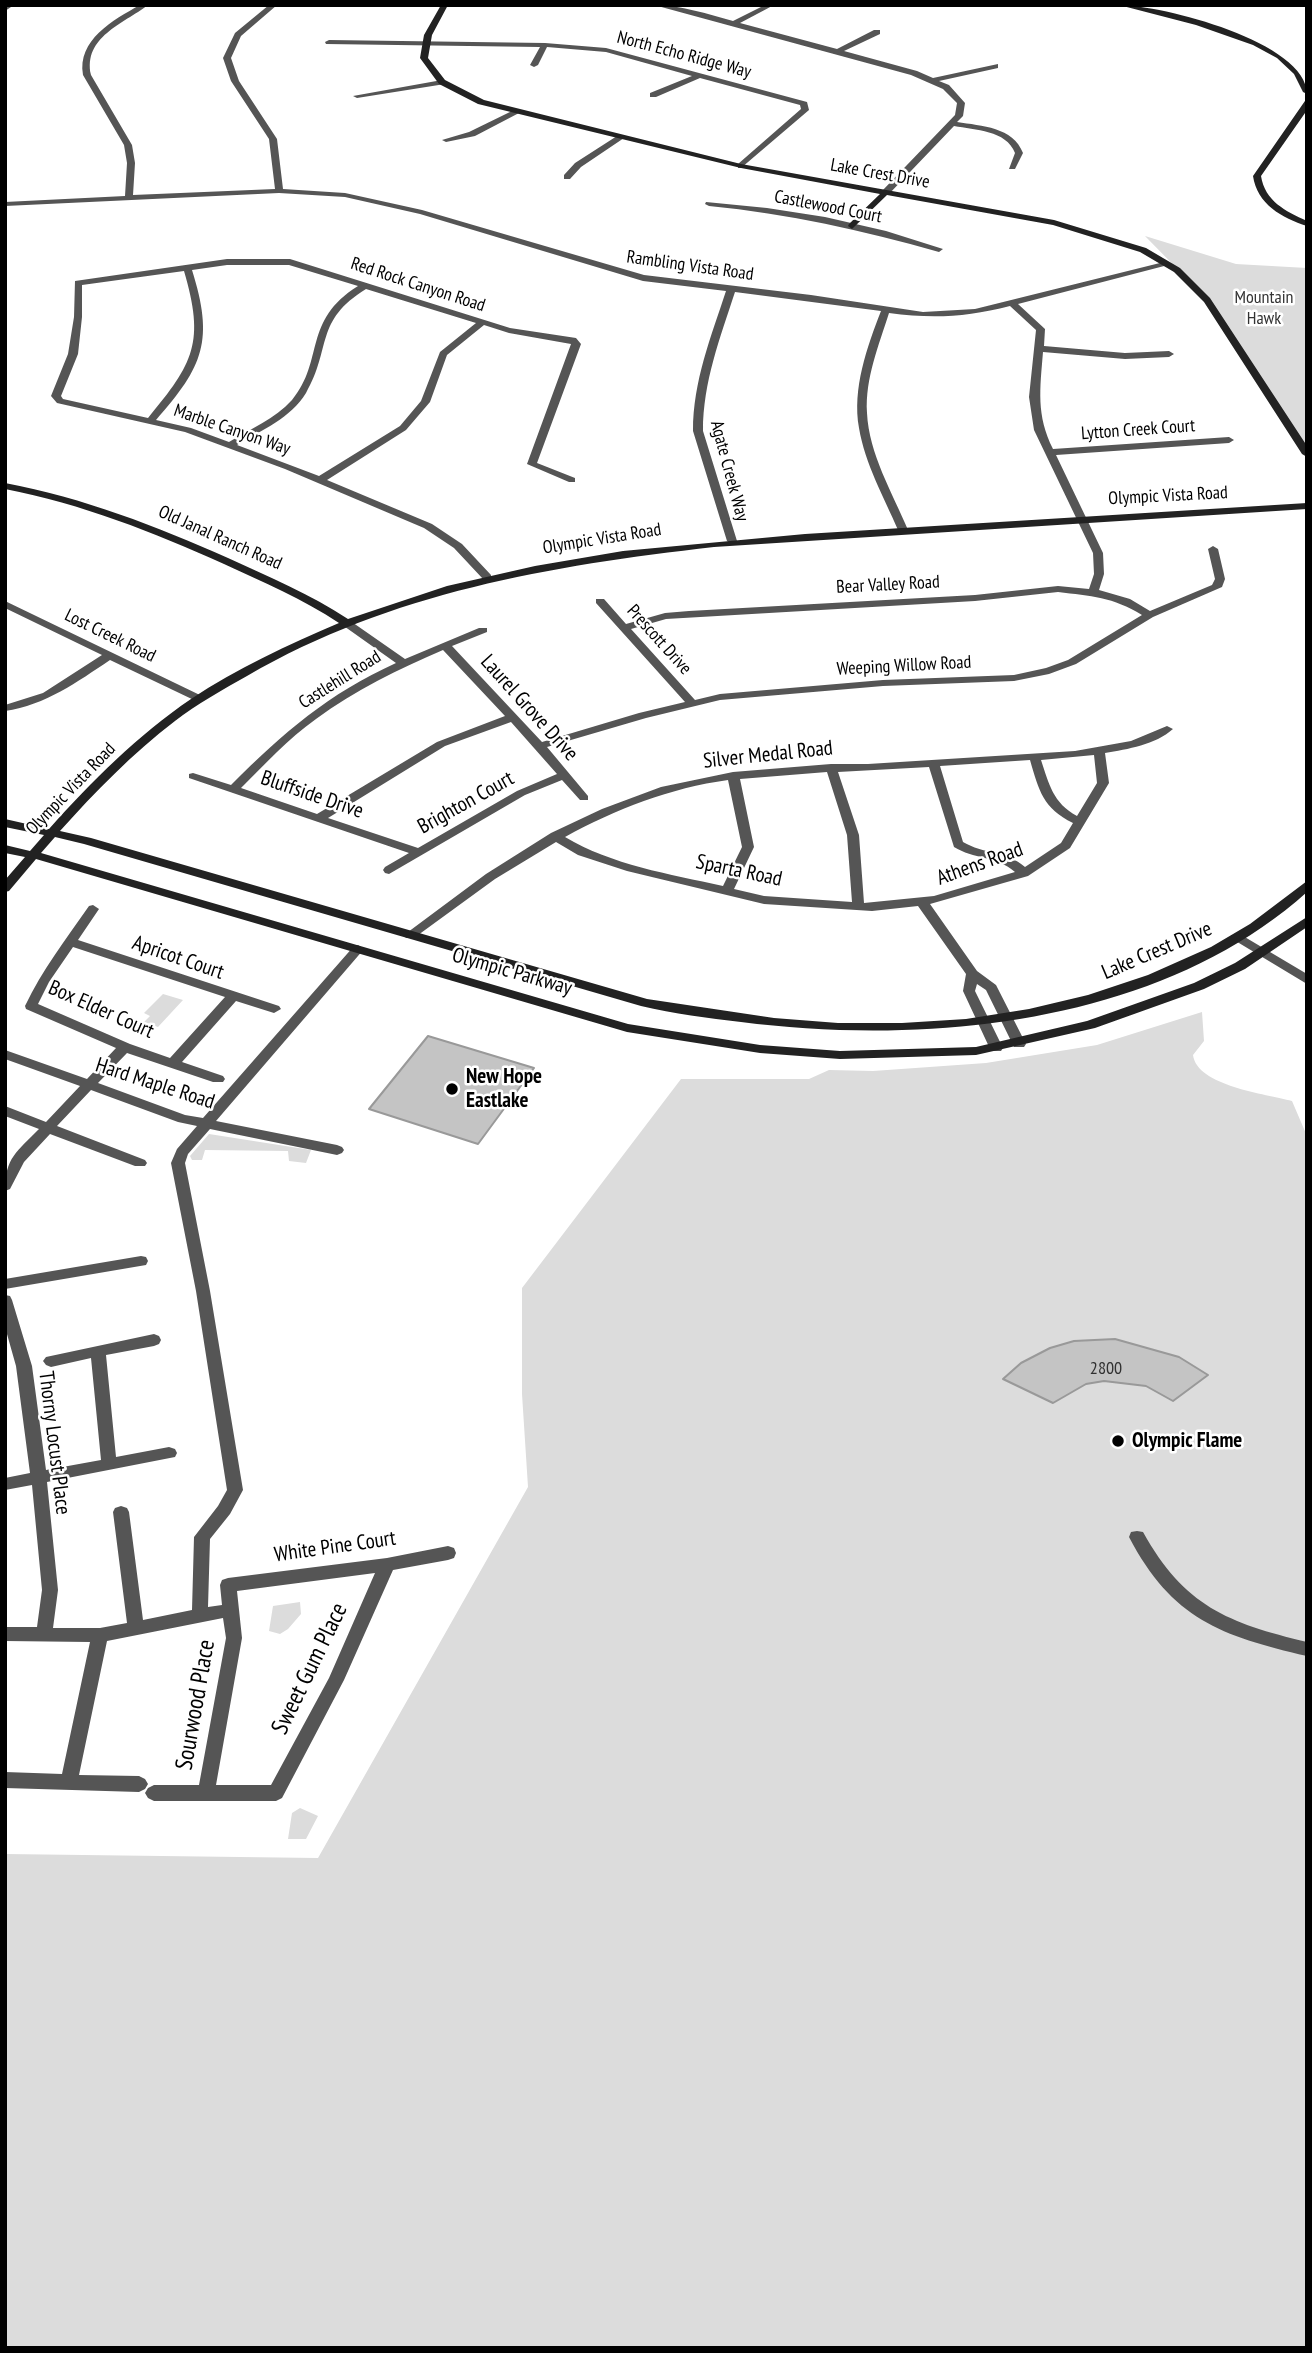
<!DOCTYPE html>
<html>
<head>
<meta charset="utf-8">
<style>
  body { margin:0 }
  #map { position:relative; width:1312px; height:2353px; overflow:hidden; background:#fff; font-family:"PT Sans Narrow",sans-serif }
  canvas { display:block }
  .frame { position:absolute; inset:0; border:7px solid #000; pointer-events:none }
</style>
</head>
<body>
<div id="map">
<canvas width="1312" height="2353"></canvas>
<div class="frame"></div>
</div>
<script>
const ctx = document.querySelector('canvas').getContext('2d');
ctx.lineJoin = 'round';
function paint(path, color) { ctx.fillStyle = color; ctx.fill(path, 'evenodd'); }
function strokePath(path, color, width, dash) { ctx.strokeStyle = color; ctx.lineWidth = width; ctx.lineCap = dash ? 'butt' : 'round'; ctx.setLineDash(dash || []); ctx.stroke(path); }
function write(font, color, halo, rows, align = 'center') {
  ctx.font = font + ' "PT Sans Narrow",sans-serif'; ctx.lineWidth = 5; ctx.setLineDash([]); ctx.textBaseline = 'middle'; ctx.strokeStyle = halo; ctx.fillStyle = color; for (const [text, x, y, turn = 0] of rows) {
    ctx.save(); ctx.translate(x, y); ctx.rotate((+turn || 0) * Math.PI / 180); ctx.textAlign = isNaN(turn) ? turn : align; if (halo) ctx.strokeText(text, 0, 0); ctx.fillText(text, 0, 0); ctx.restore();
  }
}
paint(new Path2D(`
  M1145,236L1236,264L1307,268V454L1197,289Z
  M163,994L183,1000L158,1027L144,1022L150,1016L144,1013Z
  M1202,1012L1204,1041L1193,1055C1197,1086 1266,1094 1292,1101L1307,1136V2348H5V1854L318,1858L528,1487L522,1394V1288L681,1079H809L829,1070L873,1071L986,1063L1097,1045Z
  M209,1134L311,1150L306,1163L289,1161L288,1151L205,1150L202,1160H192L190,1156Z
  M300,1602L301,1614L288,1629L280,1634L269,1631L273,1606Z
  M300,1808L318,1816L306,1839H288L292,1813Z`), '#dcdcdc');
const building = new Path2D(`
  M428,1036L534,1068L478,1144L369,1109Z
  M1115,1339L1179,1357L1208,1375L1173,1401L1146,1386L1104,1381L1086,1384L1053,1403L1003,1379L1021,1363L1050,1348L1074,1341Z`);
paint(building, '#c4c4c4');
strokePath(building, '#999', 2);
paint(new Path2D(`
  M6,5H14L5,11Z
  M140,5H148C123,24 83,37 91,75L132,145L135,163L133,195L275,189L269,139L231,81L223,58L235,33L269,5H277L241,36L231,58L239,81L277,139L283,189L345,193L422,210L644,275L811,295L923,312L975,309L1168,261V265L1018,304L1045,329L1044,346L1125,353L1169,351L1174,354L1169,357L1125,359L1043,352C1040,389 1036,415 1053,449L1229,437L1234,440L1229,443L1056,455L1103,553L1104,574L1099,590L1130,599L1150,611L1212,585L1215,579L1208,549L1213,546L1218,549L1225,579L1222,587L1153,617L1076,664L1049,674L1014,681L883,686L720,700L646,718L547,747L588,796V800H580L562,780L525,795L389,874L385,873L383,870L385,867L409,853L189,778V774L193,773L231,785C284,732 328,694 396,663L341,624V620H349L405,659L479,628H487V632L452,646L542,742L639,713L685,702L596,603V599H604L626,624L665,613L689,611L975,595L1058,586L1089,589L1094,574L1093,553L1034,430L1029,397L1036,330L1010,306C967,317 933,319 889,313C879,345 865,378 867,413C869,454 892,492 908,530L903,533L898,530C884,497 865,464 859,428C852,389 867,347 881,311L735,292C720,338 703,382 703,431L737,541L732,544L727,541L693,431C693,381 711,337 726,291L643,281L420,214L345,197L279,193L5,206V202L125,196L127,163L124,145L83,75C77,40 113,20 140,5ZM1058,592C1091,596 1113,597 1142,615L1068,660L1046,668L1014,675L883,680L720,694L695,700L631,629L666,619L975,601ZM443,650L505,716L437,742L317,814L241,788C265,764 288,739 316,719C355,690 399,669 443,650ZM511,722L557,774L517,791L418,848L328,818L445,746Z
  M654,5C681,5 707,14 733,21L765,5H774L740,23L837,49L874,30H880V34L844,51L917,71L933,78L998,64V68L939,81L949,85L965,103L963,116L957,122C982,126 1013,127 1023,153L1015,169H1009L1015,153C1006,130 975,130 954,126L888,195H882V191L955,115L957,103L943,89L911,75Z
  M329,40L545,43L606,48L807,102L809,110L741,168H738V164L801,109L800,105L700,78L656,97H650V93L692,76L606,52L547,47L538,65L534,67L530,65L540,47L326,44L325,42Z
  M442,80L446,82L445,84L357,98L353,96Z
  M512,111L519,113L475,136L446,142L442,140L469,132Z
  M617,136L624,138L581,167L570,179H564V175L575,163Z
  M706,202L767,208L825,217L886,231L943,249L939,252C862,230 789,214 709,206L705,204Z
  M227,259H290L510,328L576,338L581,344L537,463L575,478V482H569L527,464L571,344L509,333L484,325L447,355L430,402L406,430L327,480L432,524L462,544L491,575V579H483L454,548L424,528L285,469L185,432L57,403L51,396L68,354L74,317L75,281ZM227,265H289L358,286C302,321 325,360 292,400C275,419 250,429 229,442L191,428L156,420C204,366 214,340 192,270ZM184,271C205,342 194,363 148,418L63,399L61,396L78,354L82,317V285ZM366,289L476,323L440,352L421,401L400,426L319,476L237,445C262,430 291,418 306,393C332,348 314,321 366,289Z
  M5,601L204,697L206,699L200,702L196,701L110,660C77,682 46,705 5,711V705L43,693L102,655L5,608Z
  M1167,726L1173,729C1155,745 1128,749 1105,753L1109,783L1070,848L1028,876L930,904L977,971L996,985L1026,1044L1024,1047H1014L986,990L977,984L975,991L1003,1048L1001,1051H991L963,991L966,974L918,906L872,911L764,904L627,871L578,855L556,842L495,879L414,938H406L404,935L486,874L551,833L602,809L661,787L733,772L831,764H868L1075,751L1131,741ZM1094,755L1097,783L1077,816C1053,803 1049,784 1041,760ZM1030,760C1039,791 1043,808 1073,823L1061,843L1025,867C1007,851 983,854 963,842L940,766ZM929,767L954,847C973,859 997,856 1015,872L934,896L864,903L859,835L838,772ZM827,772L847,835L852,902L764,896L734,889L754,847L740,779ZM728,780L742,847L723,886C669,874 612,865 565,837C616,809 670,788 728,780Z
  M93,905L99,909L78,940L279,1006L281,1009L274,1013L236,1001L182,1062L223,1076L225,1079L223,1082H213L127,1053L98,1083L185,1115L203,1118L354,946L358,945L364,949L216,1121L337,1145L342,1147L344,1150L342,1153L337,1155L210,1129L188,1154L185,1163L210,1291L243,1490L230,1514L210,1539L208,1607L222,1605L220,1585L222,1580L228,1578L387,1558L448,1546L454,1548L456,1553L454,1558L448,1560L393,1570L344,1680L282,1798L276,1801H154L148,1798L145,1793L148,1788L154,1785H199L226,1638L223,1618L107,1641L79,1775L139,1776L145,1779L148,1784L145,1789L139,1792L5,1788V1772L62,1774L90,1642L5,1641V1627H37L42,1590L32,1485L5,1490V1478L30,1473L16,1366L5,1327V1295L10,1296L12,1300L32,1366L46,1470L101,1460L91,1358L51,1367L46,1365L43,1361L46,1357L154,1334L159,1336L161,1340L159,1344L154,1346L106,1355L116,1457L169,1447L175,1449L177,1453L175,1457L47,1482L58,1590L53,1628H100L127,1623L113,1512L115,1508L121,1506L127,1508L129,1512L143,1620L192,1610L194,1537L218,1506L227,1490L196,1291L171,1163L177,1149L197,1126L178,1122L91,1090L57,1126L145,1160L147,1163L145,1166H135L50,1134L24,1162L10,1189L5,1191C5,1157 17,1152 39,1129L5,1116V1106L46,1122L80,1086L5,1059V1050L87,1079L116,1048L26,1009L25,1006C42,970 66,939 89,906ZM73,947L225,997L170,1058L130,1044L38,1004L49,982ZM375,1573L329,1678L271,1785H216L242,1638L237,1591Z
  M1238,933L1307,974V984L1234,940L1232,937Z
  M141,1256L146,1257L148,1261L146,1265L5,1289V1279Z
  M1137,1531L1143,1532C1184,1606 1228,1623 1307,1642V1656C1221,1636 1172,1619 1129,1537L1131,1532Z`), '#555');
paint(new Path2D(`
  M441,5H448L432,35L428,58L445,80L484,100L741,164L1054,220L1146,248L1180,268L1210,298L1307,446V457L1302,454L1204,302L1174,272L1140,252L1053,225L887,195L852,229L848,226L849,224L880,194L741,168L478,104L439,84L420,58L424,35Z
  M1119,5C1162,5 1307,42 1307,94L1303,92L1294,74L1277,58L1253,45L1196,25Z
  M1307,98L1305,113L1261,176C1265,201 1285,211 1307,221V226C1282,218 1257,204 1253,176Z
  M5,483C84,498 156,526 228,558C269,577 310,594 348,619L447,586L535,566L623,551L805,534L1307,503V509L714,547C549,566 392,592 247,676C222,690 197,704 175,721C133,753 95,792 60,831L91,838L647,999L774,1018L838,1023H902L966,1019L1029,1009L1088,995L1148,975L1211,947L1250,924L1307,881V892C1160,1024 929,1046 741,1022C708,1018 674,1014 641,1006L84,844L55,837L41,853L628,1024L760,1045L840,1051L976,1047L1087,1021L1194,983L1235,963L1307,917V927L1245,969L1204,989L1095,1028L976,1055L840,1059L760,1053L627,1032L36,859L9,891L5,892V880L25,857L5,853V845L30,851L44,835L5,827V819L49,829C92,781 138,735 191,699C237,668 288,645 339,623C303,599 263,582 224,564C153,532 82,504 5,489Z`), '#222');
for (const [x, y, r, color] of [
  [452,1089,7,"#000"],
  [1118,1441,7,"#000"]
]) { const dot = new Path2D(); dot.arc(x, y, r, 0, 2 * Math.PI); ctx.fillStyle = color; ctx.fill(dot); strokePath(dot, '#fff', 2.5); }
write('18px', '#000', '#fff', [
  ["North Echo Ridge Way",684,55,15],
  ["Lake Crest Drive",880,174,10],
  ["Castlewood Court",828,207,11],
  ["Rambling Vista Road",690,266,8],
  ["Red Rock Canyon Road",418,285,18],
  ["Marble Canyon Way",232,430,19],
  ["Lytton Creek Court",1138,430,-4],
  ["Agate Creek Way",729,471,75],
  ["Olympic Vista Road",1168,496,-3],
  ["Old Janal Ranch Road",220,538,24],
  ["Olympic Vista Road",602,539,-9],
  ["Bear Valley Road",888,585,-3],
  ["Lost Creek Road",110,636,26],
  ["Prescott Drive",659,640,48],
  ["Weeping Willow Road",904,666,-3],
  ["Castlehill Road",340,680,-32],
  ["Olympic Vista Road",71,789,-46]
]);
write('18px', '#333', '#fff', [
  ["Mountain",1264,298],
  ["Hawk",1264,319]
]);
write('18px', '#313131', null, [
  ["2800",1106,1369]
]);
write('21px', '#000', '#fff', [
  ["Laurel Grove Drive",529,708,48],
  ["Silver Medal Road",768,755,-6],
  ["Bluffside Drive",312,795,19],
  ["Brighton Court",466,803,-29],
  ["Athens Road",980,864,-20],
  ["Sparta Road",739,871,12],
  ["Lake Crest Drive",1157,951,-23],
  ["Apricot Court",178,958,19],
  ["Olympic Parkway",512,972,16],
  ["Box Elder Court",101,1010,24],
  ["Hard Maple Road",155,1084,18],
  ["Thorny Locust Place",54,1443,83],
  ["White Pine Court",335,1547,-8]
]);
write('bold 21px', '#000', '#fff', [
  ["New Hope",466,1077],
  ["Eastlake",466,1101],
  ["Olympic Flame",1132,1441]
], 'left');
write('24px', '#000', '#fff', [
  ["Sweet Gum Place",310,1669,-64],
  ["Sourwood Place",196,1705,-80]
]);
</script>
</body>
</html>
